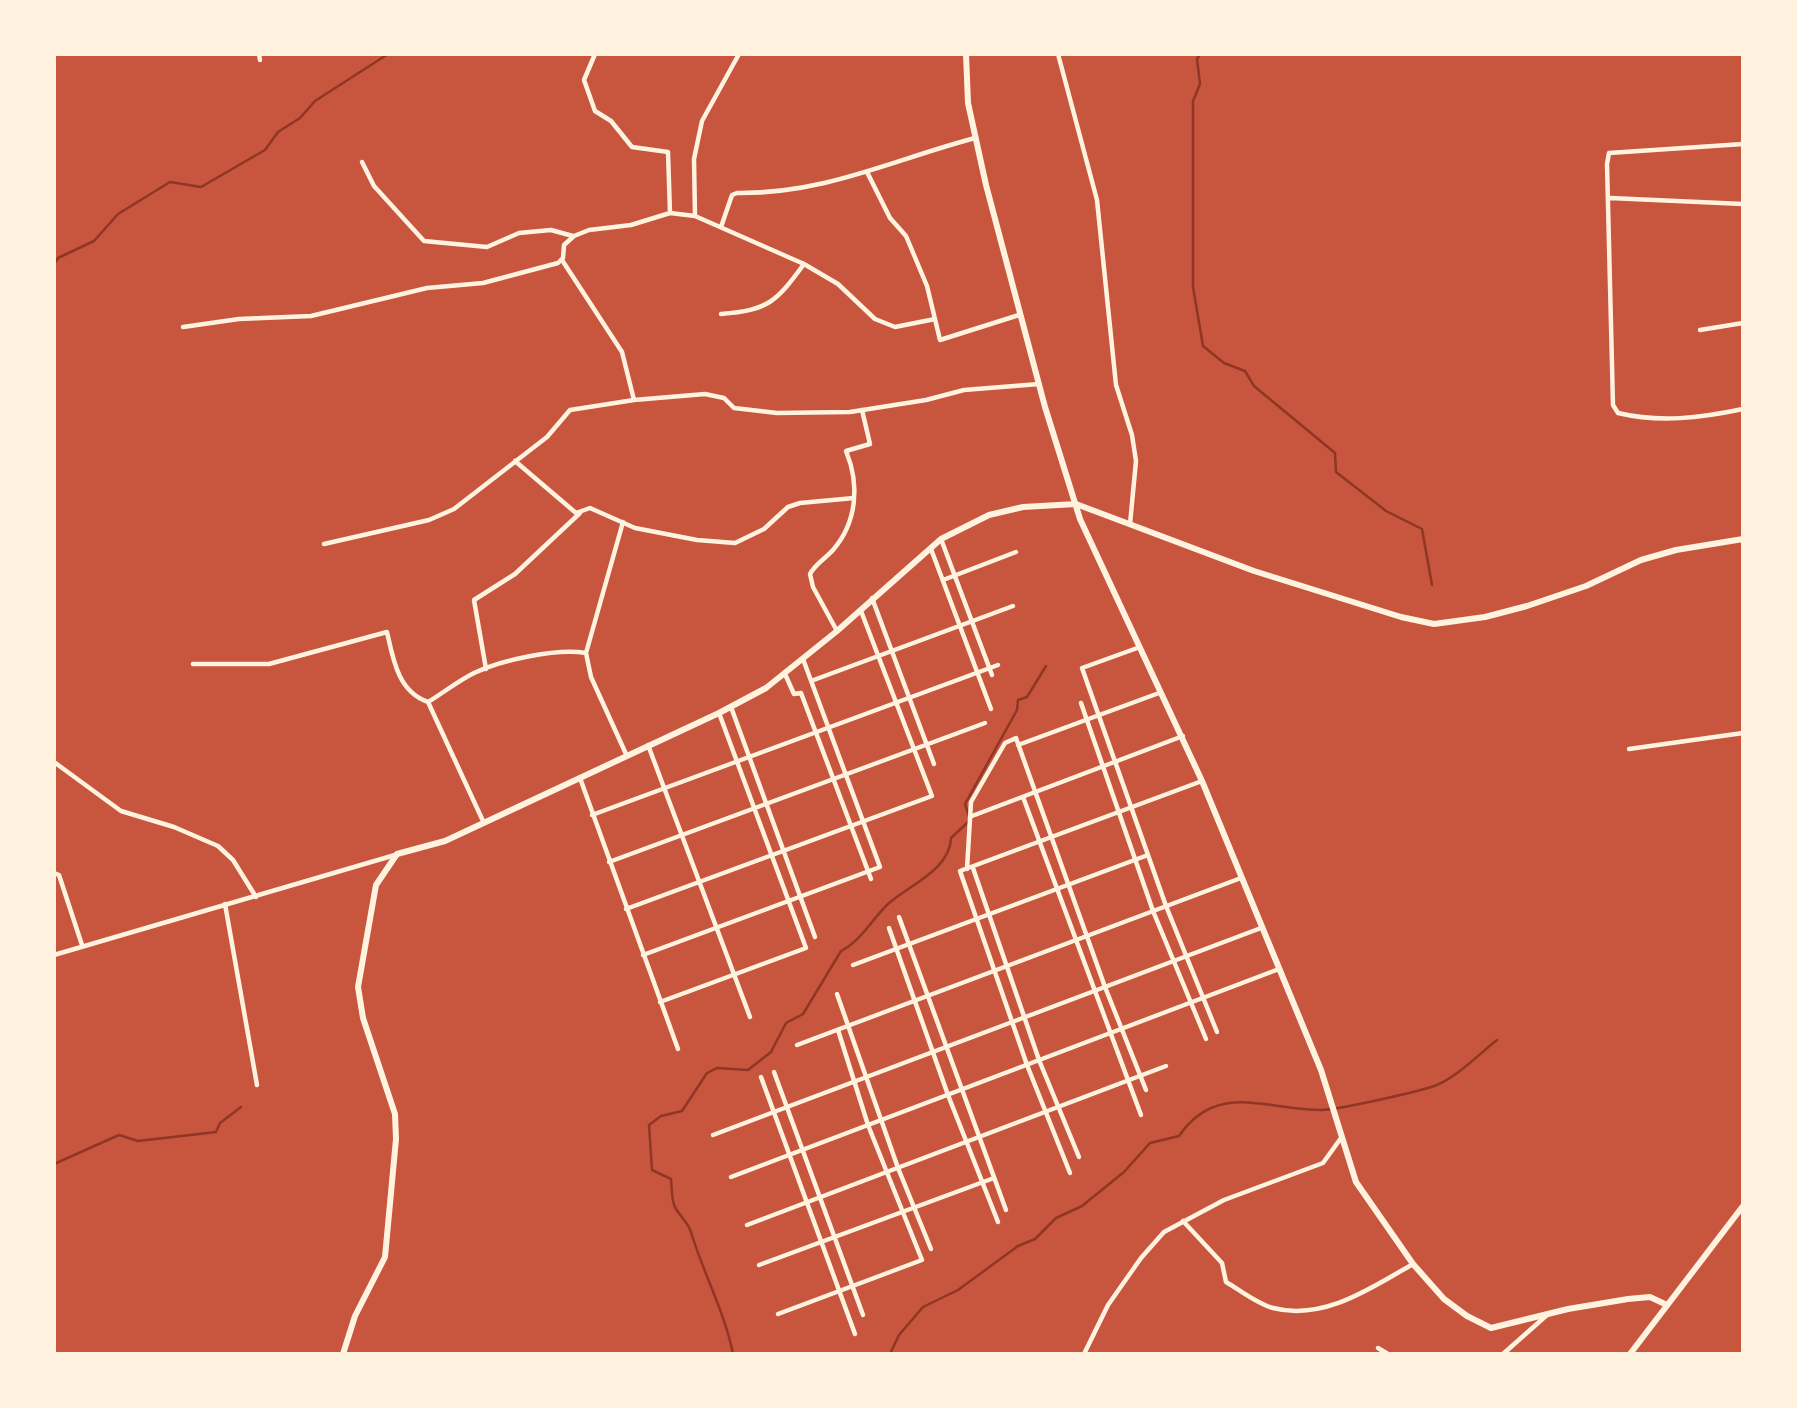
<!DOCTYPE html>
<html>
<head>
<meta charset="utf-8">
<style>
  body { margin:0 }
  #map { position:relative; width:1797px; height:1408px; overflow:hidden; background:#c8553d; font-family:"Fira Sans Condensed",sans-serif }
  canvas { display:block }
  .frame { position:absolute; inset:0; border:56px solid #fff3e0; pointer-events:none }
</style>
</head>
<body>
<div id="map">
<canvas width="1797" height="1408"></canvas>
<div class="frame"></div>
</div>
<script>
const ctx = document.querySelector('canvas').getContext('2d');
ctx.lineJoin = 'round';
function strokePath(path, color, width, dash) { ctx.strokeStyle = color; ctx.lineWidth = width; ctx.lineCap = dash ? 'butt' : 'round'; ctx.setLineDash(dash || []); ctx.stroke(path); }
strokePath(new Path2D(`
  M1200,54L1197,59L1200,84L1193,101V287L1203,346L1224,363L1245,371L1254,386L1335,453L1336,472L1386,511L1422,529L1432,585
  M54,264L58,258L94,241L118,214L170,182L201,187L265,150L278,132L300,118L315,101L388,54
  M969,816L965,804L1017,710L1018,700L1027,697L1046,666
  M54,1164L119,1135L138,1141L216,1132L220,1123L241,1107
  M733,1354C725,1312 703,1273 691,1232C688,1223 681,1217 676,1209C671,1202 672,1188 671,1179L652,1170L649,1125L661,1116L682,1111L707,1073L717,1068L748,1070L771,1052L786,1023L803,1014L841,951C861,941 872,919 888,904C909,885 950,870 951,838L968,822
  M890,1354L899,1335L923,1307L958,1290L1018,1246L1035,1239L1056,1218L1082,1206L1124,1172L1150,1143L1179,1136C1217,1081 1266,1110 1321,1110C1337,1110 1422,1091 1437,1085C1458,1076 1479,1054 1497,1040`), '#8f3625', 2.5);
strokePath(new Path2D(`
  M259,54L260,60
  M595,54L584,80L595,111L611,121L632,147L668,152L670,213
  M1058,54L1097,200L1116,385L1132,435L1136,461L1130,524
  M1743,144L1609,153L1607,164L1613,405L1618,413C1660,423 1700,418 1743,409
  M362,162L374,186L424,241L487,247L519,233L551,230L573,236
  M867,172L890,218L906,236L927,286L935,319
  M1610,198L1743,204
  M695,216L694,159L702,121L739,54
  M721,227L732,195L737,193C825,194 892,160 975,138
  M562,260L622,352L634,400
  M721,314C769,310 776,302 804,264
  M183,327L239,319L311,316L427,288L483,283L558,263L563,258L564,245L574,236L589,230L631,225L670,213L695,216L804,264L838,284L875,319L895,327L935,319L940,340L1019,315
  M1700,330L1743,323
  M515,461L576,513L590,508L635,528L697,540L735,543L764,529L788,507L800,503L854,498
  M623,522L586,653L591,677L626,754
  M941,539L992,675
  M324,544L429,520L454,509L547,437L570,410L634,400L705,394L724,398L734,408L777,413L850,412L926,400L964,390L1039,384
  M931,549L991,709
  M943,580L1016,552
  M872,598L934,764
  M837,631L813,587L810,574C815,564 826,558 833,550C857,522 860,485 846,451L870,444L862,410
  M1140,647L1082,668L1166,906L1217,1032
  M193,664H269L387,632C393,659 398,692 428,702L483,821
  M486,669L474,600L515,574L580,513
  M785,674L794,694L801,693L871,879
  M811,681L1013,606
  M428,702C443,693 458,681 474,673C501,660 557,648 586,653
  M1081,703L1153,911L1206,1039
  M731,707L815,937
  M648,745L750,1017
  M1018,745L1159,693
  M1629,749L1743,733
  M54,762L121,811L174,827L218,846L233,860L256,897
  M580,778L678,1049
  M1023,797L1141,1115
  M592,815L998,665
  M972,816L1183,736
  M609,862L985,723
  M973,868L1039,1060L1079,1157
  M967,869L971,802L1005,743L1016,738L1105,987L1146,1090
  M54,873L59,875L82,945
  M225,904L257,1085
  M626,909L932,796L861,611
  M899,917L1006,1210
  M889,928L948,1095L998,1222
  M54,955L395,855
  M643,955L880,867L803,659
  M853,965L1148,855
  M837,994L898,1168L931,1249
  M660,1002L806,948L719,713
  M797,1045L1241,878
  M774,1072L863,1315
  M761,1077L855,1334
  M713,1135L1261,928
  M1070,1173L1027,1065L960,871L1202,781
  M731,1177L1279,969
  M1183,1221L1222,1263L1226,1282C1240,1290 1257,1304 1273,1308C1324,1321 1371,1288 1413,1264
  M747,1225L1166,1066
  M759,1265L994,1178
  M778,1314L922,1260L868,1125L838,1030
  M1378,1348L1388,1354
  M1084,1354L1108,1305L1141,1258L1164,1232L1224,1200L1323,1163L1341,1138
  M1503,1354L1547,1315`), '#fff3e0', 4.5);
strokePath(new Path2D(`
  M966,54L968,103L986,185L1045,407L1080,519L1202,781L1321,1070L1356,1182L1413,1264L1444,1299L1467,1316L1491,1328L1568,1309L1628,1299L1650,1297L1667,1305
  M343,1354L355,1316L385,1257L396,1139L395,1114L363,1018L358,987L376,885L397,854L445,841L719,713L766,688L837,631L941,539L989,515L1023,507L1076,504L1254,571L1401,617L1434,624L1485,617L1527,606L1586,586L1641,560L1676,550L1743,539
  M1630,1354L1743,1206`), '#fff3e0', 6);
</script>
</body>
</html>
